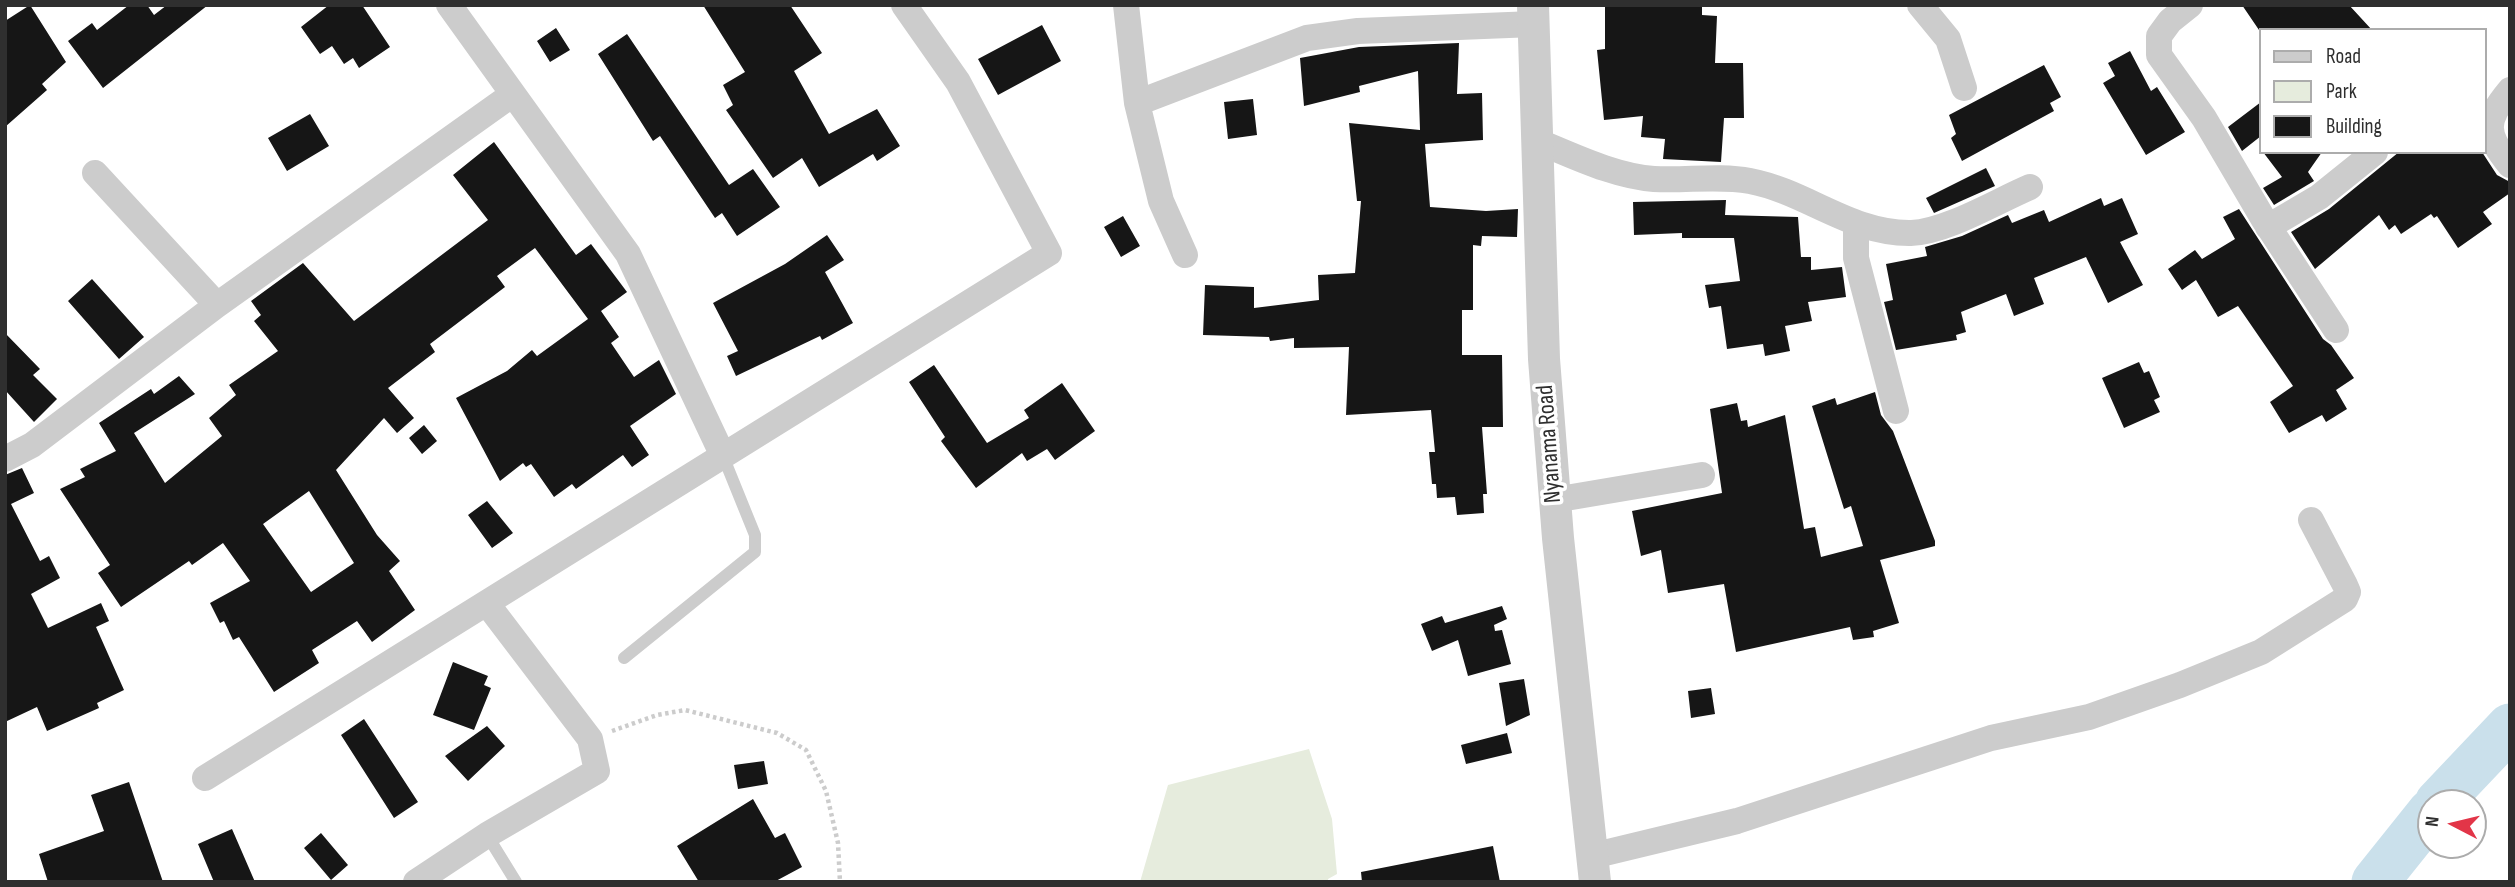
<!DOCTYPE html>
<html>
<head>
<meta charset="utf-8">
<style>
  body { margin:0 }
  #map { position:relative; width:2515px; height:887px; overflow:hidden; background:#fff; font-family:"Sofia Sans Condensed",sans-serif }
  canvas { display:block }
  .frame { position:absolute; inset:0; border:7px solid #2f2f2f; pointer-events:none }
  .legend { position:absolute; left:2259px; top:28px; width:228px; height:126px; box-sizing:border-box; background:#fff; border:2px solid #acacac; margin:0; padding:9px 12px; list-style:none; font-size:21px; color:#2f2f2f }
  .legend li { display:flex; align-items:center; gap:14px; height:35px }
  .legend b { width:35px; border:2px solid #acacac }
  .north { position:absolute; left:2417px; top:789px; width:70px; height:70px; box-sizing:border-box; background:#fff; border:2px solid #acacac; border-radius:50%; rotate:277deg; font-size:19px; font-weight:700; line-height:28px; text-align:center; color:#2f2f2f }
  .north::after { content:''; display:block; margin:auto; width:24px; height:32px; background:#e23548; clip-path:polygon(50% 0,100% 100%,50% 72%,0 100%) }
</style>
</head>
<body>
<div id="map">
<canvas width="2515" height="887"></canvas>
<div class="frame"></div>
<ul class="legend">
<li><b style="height:9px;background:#ccc"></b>Road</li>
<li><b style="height:19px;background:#e6ecdd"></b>Park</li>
<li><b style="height:19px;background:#161616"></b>Building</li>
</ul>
<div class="north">N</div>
</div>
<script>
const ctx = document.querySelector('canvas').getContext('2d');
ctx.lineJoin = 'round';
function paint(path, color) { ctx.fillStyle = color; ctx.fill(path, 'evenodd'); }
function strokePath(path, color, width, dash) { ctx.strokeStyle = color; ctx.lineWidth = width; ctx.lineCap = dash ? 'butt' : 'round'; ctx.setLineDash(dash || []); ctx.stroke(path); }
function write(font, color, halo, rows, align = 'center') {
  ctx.font = font + ' "Sofia Sans Condensed",sans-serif'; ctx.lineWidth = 7; ctx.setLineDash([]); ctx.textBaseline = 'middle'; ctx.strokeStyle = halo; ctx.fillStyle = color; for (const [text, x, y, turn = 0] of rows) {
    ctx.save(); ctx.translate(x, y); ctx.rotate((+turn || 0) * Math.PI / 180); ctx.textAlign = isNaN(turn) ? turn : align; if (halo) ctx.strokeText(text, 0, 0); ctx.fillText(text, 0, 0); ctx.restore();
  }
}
paint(new Path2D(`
  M1309,749L1332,819L1337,874L1328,879V882H1140L1168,785Z`), '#e6ecdd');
strokePath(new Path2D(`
  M2438,803L2510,727
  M2375,882L2431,812`), '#cae0eb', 47);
paint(new Path2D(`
  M30,5L66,62L42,84L47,90L5,127V21Z
  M129,5H147L154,15L167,5H208L103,88L68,41L92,23L97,30Z
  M329,5H362L390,47L359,68L353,58L344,64L332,46L320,54L301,27Z
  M703,5H790L822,53L794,71L829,134L877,109L900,146L877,161L873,154L819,187L802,158L773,178L726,110L733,105L723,85L745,72Z
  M1605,5H1702V15L1717,16L1715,63H1743L1744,118H1724L1721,162L1663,159L1665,139L1641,137L1643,116L1604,120L1597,50L1605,49Z
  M2242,5H2349L2372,30H2259Z
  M1042,25L1061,61L998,95L978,59Z
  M556,28L570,50L550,62L537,41Z
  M627,34L729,185L753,169L780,207L737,236L722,213L715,218L660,136L653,141L598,54Z
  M1459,43L1457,94L1482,93L1483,140L1425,144L1430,207L1486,211L1518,209L1517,237L1482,236L1481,246L1473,245V310H1462V355H1502L1503,427H1482L1487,494H1483L1484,513L1457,515L1455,497L1437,498L1436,484H1432L1429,452H1435L1431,410L1346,415L1349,347L1294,348V338L1270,341L1269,337L1203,335L1205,285L1254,287V308L1319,300L1318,275L1355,273L1361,201H1357L1349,123L1420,130L1418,71L1359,86L1360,92L1304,106L1300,58L1359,47Z
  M2130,51L2151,91L2157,87L2185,132L2146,155L2103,83L2115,76L2108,63Z
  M2044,65L2061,97L2050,103L2054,111L1962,161L1951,138L1956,134L1949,115Z
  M1253,99L1257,135L1228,139L1224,102Z
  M2261,102V136L2242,151L2228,127Z
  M310,114L329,146L287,171L268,138Z
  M494,142L576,255L591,244L627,292L601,311L619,337L611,343L634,377L659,360L676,394L630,426L649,455L632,467L623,455L576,489L572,484L554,497L531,464L526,467L523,463L500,481L456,398L507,371L532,350L537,356L588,319L535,248L497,276L505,287L430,344L435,352L388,388L414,418L397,433L384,418L336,470L377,535L400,561L389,571L415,610L372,642L357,621L312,650L319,663L274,692L239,637L233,640L224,621L220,623L210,603L250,581L223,543L192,565L189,561L121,607L98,573L110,565L60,489L85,477L80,469L116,451L99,423L151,389L154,394L179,376L195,394L134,433L165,483L222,436L209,418L236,395L229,385L278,351L254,321L261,315L251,301L303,263L354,321L488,220L453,175ZM309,491L354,563L311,592L263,524Z
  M2263,152H2322L2308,172L2314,181L2274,205L2263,188L2282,177Z
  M2399,152H2482L2497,175L2510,182V193L2483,212L2492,224L2458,248L2437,216L2434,218L2431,214L2401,234L2395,225L2389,230L2379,215L2315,269L2291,232L2329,209Z
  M1986,168L1995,186L1934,213L1926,198Z
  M2101,198L2104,206L2122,198L2138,234L2120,242L2143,285L2108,303L2086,257L2034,278L2044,304L2014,316L2006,294L1961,312L1966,332L1956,335L1957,340L1896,350L1884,302L1893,300L1886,264L1927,256L1925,247L1962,236L2008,215L2012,223L2044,210L2049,222Z
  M1726,200L1725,215L1798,217L1801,257H1811V270L1842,267L1846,297L1808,302L1812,321L1785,326L1790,351L1765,356L1763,344L1727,349L1721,306L1709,308L1705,285L1740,281L1734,238H1682V233L1634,235L1633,202Z
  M2239,209L2323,339L2331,345L2354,378L2336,390L2347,409L2326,422L2322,415L2289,433L2270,402L2293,386L2238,306L2218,317L2196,280L2182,290L2168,269L2195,250L2202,259L2235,239L2223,217Z
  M1123,216L1140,246L1121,257L1104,227Z
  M827,235L844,260L825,272L853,323L822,340L820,336L736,376L727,356L738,351L713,303L785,264Z
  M92,279L144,337L119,359L68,301Z
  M5,333L40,369L33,375L57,399L34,422L5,390Z
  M2139,362L2144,373L2149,371L2160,397L2154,400L2160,412L2124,428L2102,378Z
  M934,365L987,443L1029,418L1024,410L1062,383L1095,431L1055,460L1047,449L1027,461L1022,453L976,488L941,441L945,437L909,382Z
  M1875,392L1881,415L1893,431L1935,541V546L1880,560L1899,623L1873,631L1874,637L1853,640L1850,627L1736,652L1724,584L1668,593L1661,550L1641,556L1632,511L1722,493L1710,409L1737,403L1741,421L1747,420L1748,427L1785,415L1804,529L1815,527L1821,557L1863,546L1851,506L1844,509L1812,406L1835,398L1837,405Z
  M424,425L437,441L422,454L409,438Z
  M22,468L34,493L11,504L40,561L49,556L60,578L31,594L48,628L101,603L109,621L96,627L124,690L97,703L99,708L47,731L37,707L5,722V475Z
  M487,501L513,533L492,548L468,515Z
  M1502,606L1507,619L1494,625L1495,631L1502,630L1511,664L1468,676L1458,640L1432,651L1421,624L1442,616L1445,623Z
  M453,662L488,676L484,685L491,688L474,730L433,715Z
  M1524,679L1530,715L1506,726L1499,683Z
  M1711,688L1715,714L1691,718L1688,691Z
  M364,719L418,802L394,818L341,735Z
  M487,726L505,746L468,781L445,756Z
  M1507,733L1512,753L1466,764L1461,745Z
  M764,761L768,784L738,789L734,765Z
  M129,782L163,882H48L39,854L104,831L91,795Z
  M753,799L775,838L785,833L802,867L774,882H699L677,846Z
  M232,829L255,882H214L198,844Z
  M321,833L348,865L331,880L304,848Z
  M1493,846L1500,882H1362L1361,872Z`), '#161616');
strokePath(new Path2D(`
  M612,731L657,715L685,710L777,733L806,750L826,791L838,843L840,882`), '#ccc', 4.5, [3.5, 3.5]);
strokePath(new Path2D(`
  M624,658L755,552V535L723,456
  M487,835L516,882`), '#ccc', 12);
strokePath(new Path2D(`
  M449,5L628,254L723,456
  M1126,5L1137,103L1161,201L1185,255
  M1920,5L1948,39L1964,88
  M2190,5L2170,21L2159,36V55L2204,118L2264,220L2336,330
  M2510,90C2484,121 2485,134 2510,165
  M1137,103L1307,38L1358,31L1534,24
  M1537,141C1574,156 1614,176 1654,179C1686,181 1718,175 1750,181C1807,192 1851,234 1911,233C1946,232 1997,201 2030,187
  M95,173L217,305
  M1856,225V258L1896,411
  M2268,227L2319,197L2375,152
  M5,459L32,445L217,305L513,94
  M1554,500L1702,475
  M205,778L1049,253L958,82L904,5
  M1592,856L1737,821L1991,738L2089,717L2180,685L2261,652L2345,599L2348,592L2345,585L2311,520
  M416,882L487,835L597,771L590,739L488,605`), '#ccc', 26);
strokePath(new Path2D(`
  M1533,5L1544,359L1558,538L1595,882`), '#ccc', 32);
write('24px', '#2f2f2f', '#fff', [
  ["Nyanama Road",1550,444,-94]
]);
</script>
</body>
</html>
